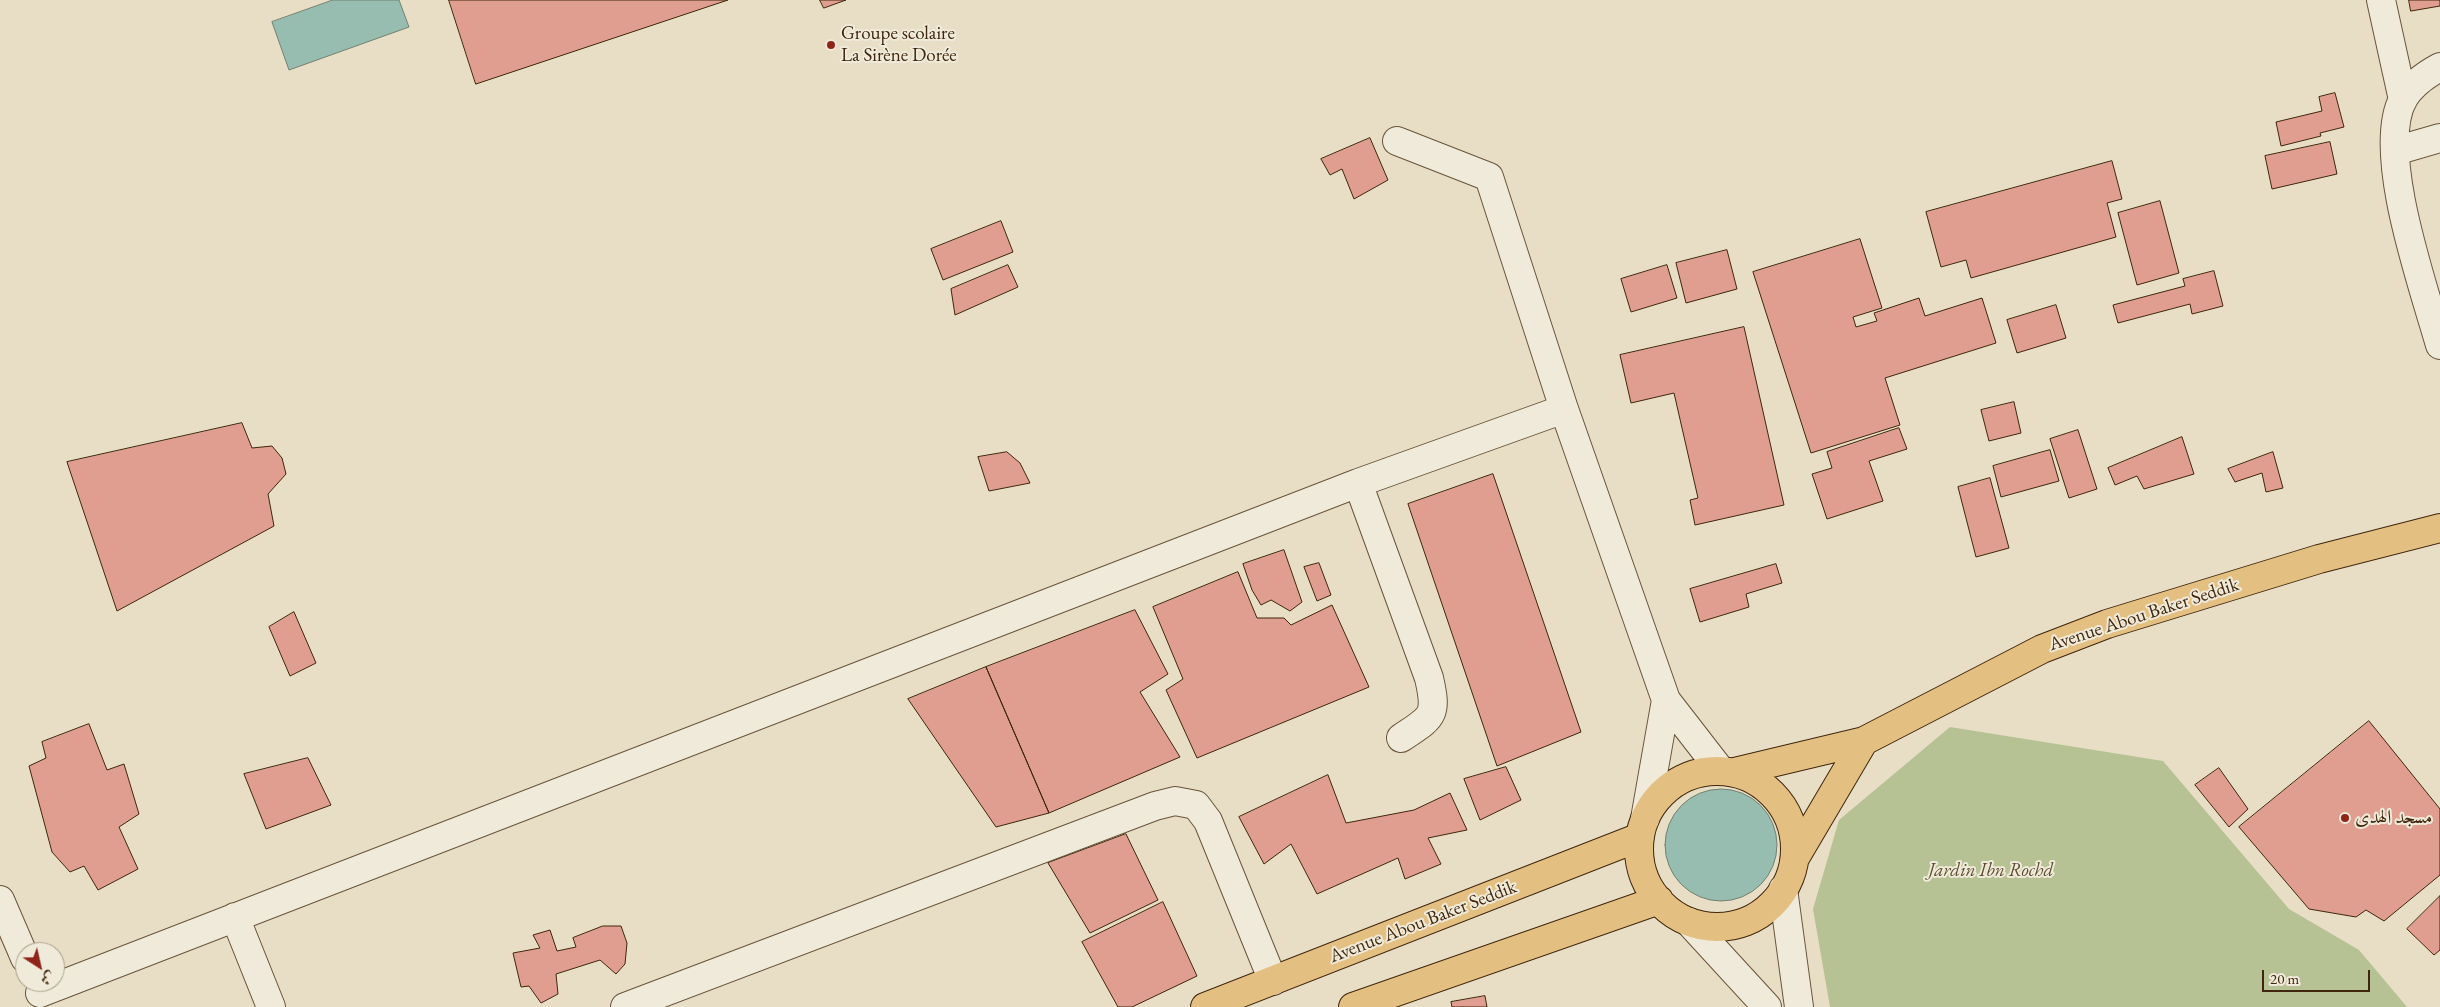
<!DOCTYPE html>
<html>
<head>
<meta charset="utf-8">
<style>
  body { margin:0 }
  #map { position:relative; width:2440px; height:1007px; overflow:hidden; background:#e7dec5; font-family:"EB Garamond",Amiri,serif }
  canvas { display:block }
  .north { position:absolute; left:15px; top:942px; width:50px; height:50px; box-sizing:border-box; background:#efead9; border:1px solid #a99c87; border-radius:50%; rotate:145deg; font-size:14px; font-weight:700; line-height:20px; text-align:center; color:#3f260c }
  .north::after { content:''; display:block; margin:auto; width:18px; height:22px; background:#8f2418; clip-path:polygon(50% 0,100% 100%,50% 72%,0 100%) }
  .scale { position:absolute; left:2262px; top:970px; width:108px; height:22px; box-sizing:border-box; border:2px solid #3f260c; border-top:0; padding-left:6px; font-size:15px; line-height:18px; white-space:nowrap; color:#3f260c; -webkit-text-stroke:4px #efead9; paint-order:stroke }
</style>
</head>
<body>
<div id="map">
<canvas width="2440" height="1007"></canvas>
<div class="north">ش</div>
<div class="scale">20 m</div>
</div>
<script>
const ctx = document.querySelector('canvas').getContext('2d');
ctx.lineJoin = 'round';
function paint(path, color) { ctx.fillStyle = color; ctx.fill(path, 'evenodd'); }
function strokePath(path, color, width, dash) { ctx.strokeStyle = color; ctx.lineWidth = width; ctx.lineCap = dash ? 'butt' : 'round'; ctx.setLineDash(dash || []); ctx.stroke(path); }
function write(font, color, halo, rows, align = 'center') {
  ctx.font = font + ' "EB Garamond",Amiri,serif'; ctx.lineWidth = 4; ctx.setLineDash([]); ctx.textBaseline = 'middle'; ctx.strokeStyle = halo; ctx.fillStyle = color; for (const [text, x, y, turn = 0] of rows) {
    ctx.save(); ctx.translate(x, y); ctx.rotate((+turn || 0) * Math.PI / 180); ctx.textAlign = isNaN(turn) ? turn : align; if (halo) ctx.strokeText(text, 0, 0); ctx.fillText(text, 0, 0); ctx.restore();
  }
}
paint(new Path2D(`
  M1950,727L2163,761L2289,909L2359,950L2407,1007H1830L1813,909L1839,820Z`), '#b6c194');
const water = new Path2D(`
  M333,0H399L409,27L289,70L272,22Z
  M1665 845a56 56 0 1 1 112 0a56 56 0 1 1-112 0Z`);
paint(water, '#97bcb0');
strokePath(water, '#74806e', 1);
const building = new Path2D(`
  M449,0H728L476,84Z
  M820,0H846L824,8Z
  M2409,0H2440V6L2411,11Z
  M2335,93L2344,127L2320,133L2321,136L2281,146L2276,122L2322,111L2319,97Z
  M1370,138L1388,180L1354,199L1342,169L1330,175L1321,159Z
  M2330,142L2337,174L2272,189L2265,156Z
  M2112,161L2122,199L2107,203L2116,237L1971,278L1966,260L1941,267L1926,212Z
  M2160,201L2179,273L2137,285L2118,213Z
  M1001,221L1013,252L943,280L931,249Z
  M1860,239L1882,308L1853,317L1856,327L1877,321L1874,313L1919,298L1925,316L1982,298L1996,343L1885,378L1900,425L1811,453L1753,272Z
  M1727,250L1737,289L1686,303L1676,263Z
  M1008,265L1018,287L955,315L951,289Z
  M1667,265L1677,298L1631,312L1621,279Z
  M2214,271L2223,306L2192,314L2190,304L2118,323L2113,305L2185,286L2183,279Z
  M2056,305L2066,338L2017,353L2007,320Z
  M1744,327L1784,505L1695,525L1690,500L1698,498L1674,393L1631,403L1620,355Z
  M2014,402L2021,433L1989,441L1981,410Z
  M242,423L252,448L272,446L282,458L286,474L268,494L274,526L117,611L67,462Z
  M1899,428L1907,449L1869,461L1883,501L1827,519L1812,474L1832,468L1827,452Z
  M2078,430L2097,489L2069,498L2050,439Z
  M2182,437L2194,474L2144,489L2137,476L2115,485L2108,468Z
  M2050,450L2059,481L2001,497L1993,466Z
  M1007,452L1020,463L1030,483L989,491L978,457Z
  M2273,452L2283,488L2266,492L2262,473L2235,482L2228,469Z
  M1493,474L1581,732L1497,766L1408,504Z
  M1990,478L2009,548L1976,557L1958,487Z
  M1284,550L1302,602L1290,611L1271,600L1261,605L1252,590L1243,564Z
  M1319,563L1331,595L1317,601L1304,567Z
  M1776,564L1782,583L1746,594L1749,607L1700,622L1690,589Z
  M1238,572L1257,618H1284L1291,625L1332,605L1369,687L1197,758L1166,690L1183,679L1153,607Z
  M1135,610L1168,674L1140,692L1180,757L1049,813L986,667Z
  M294,612L316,663L290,676L269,627Z
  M986,667L1049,813L996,827L908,699Z
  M2369,721L2440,809V875L2384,921L2366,910L2356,917L2309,909L2239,827Z
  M89,724L107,770L124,764L139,814L119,827L138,869L98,890L84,866L70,872L52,852L29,766L46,758L42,742Z
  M308,758L331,805L266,829L244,774Z
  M1506,767L1521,800L1480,820L1464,779Z
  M2219,768L2248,809L2229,827L2195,785Z
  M1328,775L1346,823L1414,810L1450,793L1467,830L1428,838L1441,864L1405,879L1398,858L1317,894L1291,844L1264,864L1239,817Z
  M1126,834L1158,900L1090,933L1048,863Z
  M2440,896V950L2434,955L2407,929Z
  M1163,902L1197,976L1132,1007H1118L1082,942Z
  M603,926H621L627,943L625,964L616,974L600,960L556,974L558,994L541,1003L529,986L521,987L513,953L540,948L533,935L550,930L557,951L576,947L573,938Z
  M1485,996L1487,1007H1452L1451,1002Z`);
paint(building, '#df9e8f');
strokePath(building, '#3f260c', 1);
const minor = new Path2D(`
  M2381,0L2403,100
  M2440,67C2425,75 2412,84 2403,99C2375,152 2424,288 2440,345
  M1397,141L1489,177L1564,409L1666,700
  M2395,151L2440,138
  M1358,483L1429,678C1438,717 1432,717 1401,738
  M1645,819L1666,700L1721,771
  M1783,889L1799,1007
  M0,900L25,958
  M235,917L271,1007
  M1689,922L1767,1007
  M40,993L1358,483L1564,409
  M625,1007L1155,806L1175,801L1196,805L1208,821L1273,981`);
const major = new Path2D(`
  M1639 849a78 78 0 1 1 156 0a78 78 0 1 1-156 0Z
  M1734,772L1864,741L2042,649L2107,624L2319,559L2440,528
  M1795,858L1864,741
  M1205,1007L1640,837
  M1353,1007L1659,900`);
strokePath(minor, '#69543a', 30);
strokePath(major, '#3f260c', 30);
strokePath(minor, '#efead9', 28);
strokePath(major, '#e4bf82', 28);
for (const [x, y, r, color] of [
  [831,45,5,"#8f2418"],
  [2345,818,5,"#8f2418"]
]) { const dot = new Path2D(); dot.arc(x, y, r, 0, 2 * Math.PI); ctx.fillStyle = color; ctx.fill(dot); strokePath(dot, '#efead9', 2); }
write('19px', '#3f260c', '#efead9', [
  ["Groupe scolaire",841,34],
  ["La Sirène Dorée",841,56],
  ["مسجد الهدى",2355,818]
], 'left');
write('19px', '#3f260c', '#efead9', [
  ["Avenue Abou Baker Seddik",2144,615,-18],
  ["Avenue Abou Baker Seddik",1423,922,-21]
]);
write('italic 19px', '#5d4d2e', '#efead9', [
  ["Jardin Ibn Rochd",1991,871]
]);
</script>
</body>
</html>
